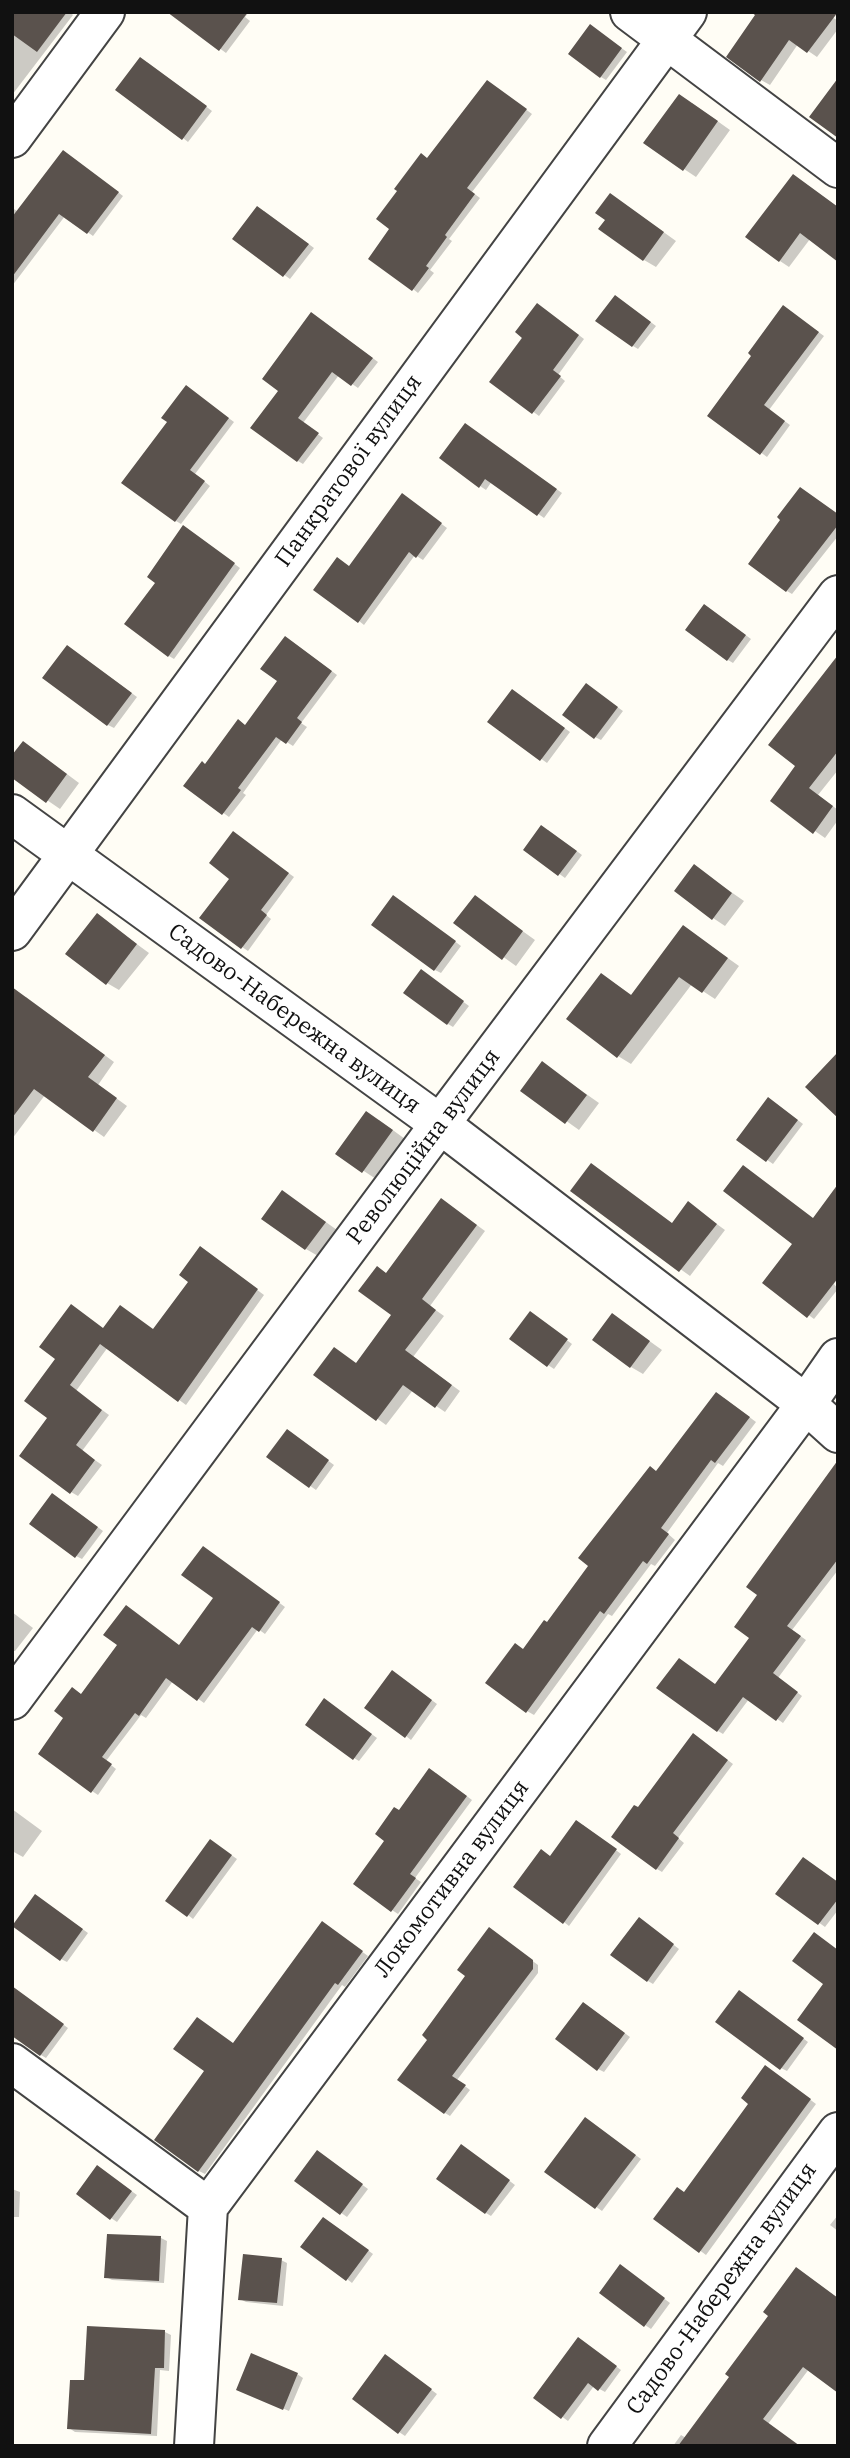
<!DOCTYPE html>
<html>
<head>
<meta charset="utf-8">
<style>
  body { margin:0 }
  #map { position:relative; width:850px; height:2458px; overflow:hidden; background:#fffdf5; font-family:"IBM Plex Serif",serif }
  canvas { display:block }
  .frame { position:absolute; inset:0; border:14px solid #111; pointer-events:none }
</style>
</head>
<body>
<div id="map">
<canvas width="850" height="2458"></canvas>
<div class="frame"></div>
</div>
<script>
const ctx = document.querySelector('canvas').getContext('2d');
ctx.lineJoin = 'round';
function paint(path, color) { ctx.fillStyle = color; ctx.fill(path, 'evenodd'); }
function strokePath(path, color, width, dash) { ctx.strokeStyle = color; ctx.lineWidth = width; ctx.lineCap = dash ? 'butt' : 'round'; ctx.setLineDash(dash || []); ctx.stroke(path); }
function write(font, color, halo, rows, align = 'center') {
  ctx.font = font + ' "IBM Plex Serif",serif'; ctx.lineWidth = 7; ctx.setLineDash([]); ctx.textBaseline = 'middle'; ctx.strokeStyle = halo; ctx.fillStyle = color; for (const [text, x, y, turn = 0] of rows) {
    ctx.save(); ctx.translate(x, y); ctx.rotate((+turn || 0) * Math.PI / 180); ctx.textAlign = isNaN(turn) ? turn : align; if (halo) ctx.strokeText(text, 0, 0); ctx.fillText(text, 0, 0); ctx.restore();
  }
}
paint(new Path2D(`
  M12,12H70L73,15L12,95Z
  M170,12H249L245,17L250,21L226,53Z
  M825,12L838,21V29L817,57L798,44L770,85L761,80L751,30Z
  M596,30L627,52L606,80L601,77Z
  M147,62L212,111L188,142L183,138Z
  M493,85L532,114L472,192L480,198L449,239L452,241L430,270L434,273L418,293L413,289L428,160Z
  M692,103L730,130L696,177L684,169Z
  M69,155L123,196L93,236L65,216L12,286V208L19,212Z
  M803,182L838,207V259L810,239L789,267L780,261Z
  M623,203L676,241L656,267L644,260Z
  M264,211L314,248L290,279L235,239Z
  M621,300L656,326L638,349L633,346Z
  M543,308L584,339L558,375L565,381L539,416L491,381Z
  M789,311L824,336L769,410L790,425L767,457L710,415Z
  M318,318L378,362L358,388L339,375L303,423L323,438L303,464L298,461L281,391Z
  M192,391L234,422L195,474L210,486L181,524L176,521Z
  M471,429L562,493L544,518L492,481L486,490L480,486Z
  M408,499L447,528L423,560L415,555L364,625L359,621L350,567Z
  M838,515V536L792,594L787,591Z
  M190,531L240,568L174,659L169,656L157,583Z
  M710,609L751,639L733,663L728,660Z
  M291,641L337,675L301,723L307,727L293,746L282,739L243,793L246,795L229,817L186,786L246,727L279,681Z
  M73,650L137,697L114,728L108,725Z
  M592,689L623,711L601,740L595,737Z
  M518,694L570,732L547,763L490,722Z
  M838,745V770L818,795L838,810V820L825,838L772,801Z
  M36,751L79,783L60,809L12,776Z
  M548,830L582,855L565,878L525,849Z
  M239,837L294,877L266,915L271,919L248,951L242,947L232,878Z
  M695,867L744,901L725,926L713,918Z
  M475,897L535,940L516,966L456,923Z
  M400,900L461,946L441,973L435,970Z
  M97,915L149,953L119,990L107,983Z
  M684,927L739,966L715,999L692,984L631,1064L618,1056L602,975L633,996Z
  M427,975L469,1006L453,1027L448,1024Z
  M12,995L26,997L114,1062L98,1085L127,1106L104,1137L45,1095L12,1139Z
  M542,1063L599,1103L579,1130L523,1090Z
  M775,1103L803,1124L773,1164L739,1140Z
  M379,1120L405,1139L376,1179L338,1154Z
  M572,1191L673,1224L689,1204L725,1230L690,1276Z
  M295,1200L337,1230L318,1256L306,1249Z
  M451,1206L485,1231L430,1306L444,1316L413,1357L460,1391L445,1412L413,1390L386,1425L316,1374L357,1365L393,1315L387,1274Z
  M795,1243L838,1278L834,1284L838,1289L814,1319L765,1283Z
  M208,1253L264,1295L186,1405L108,1347L76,1391L109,1415L82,1451L102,1465L78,1496L71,1492L50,1418L104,1329L154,1331L191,1281Z
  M613,1315L662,1350L643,1374L631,1367Z
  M536,1317L572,1344L554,1369L548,1365Z
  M724,1398L756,1422L723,1466L718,1463L667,1533L675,1540L655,1566L651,1564L612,1616L608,1614L534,1715L527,1711L524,1650L547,1624L657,1472Z
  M293,1435L334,1465L316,1490L269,1457Z
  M838,1487V1570L792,1630L806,1640L778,1678L802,1696L783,1723L749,1699L723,1734L718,1731L751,1638Z
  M58,1498L103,1531L82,1559L76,1556Z
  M209,1551L285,1607L265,1634L258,1629L204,1703L173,1681L146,1718L141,1715L106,1761L116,1769L98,1795L92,1791L82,1695L180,1647L216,1598Z
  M12,1612L33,1628L15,1651H12Z
  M399,1676L437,1704L411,1740L406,1736Z
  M330,1704L377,1738L359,1761L354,1758Z
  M699,1739L733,1764L678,1838L684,1843L662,1872L657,1869L638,1809Z
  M436,1773L472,1800L415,1878L421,1882L398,1914L392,1910L387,1841L400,1812Z
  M12,1809L42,1831L23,1857L12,1851Z
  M583,1825L621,1854L569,1926L564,1922L550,1858Z
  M217,1845L237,1859L193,1919L188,1915Z
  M838,1883V1910L825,1927L778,1893Z
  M42,1900L88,1933L67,1962L61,1959Z
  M645,1923L679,1949L653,1984L648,1981Z
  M328,1927L368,1956L345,1987L342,1985L205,2174L199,2171Z
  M495,1933L538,1965V1973L457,2080L470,2090L450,2116L445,2113L430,2039Z
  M22,1995L68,2028L46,2058L41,2055Z
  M745,1995L808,2042L787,2071L781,2068Z
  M589,2007L630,2037L604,2072L598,2069Z
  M772,2071L816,2104L706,2255L656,2218L685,2194Z
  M591,2123L641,2159L602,2211L547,2172Z
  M468,2150L515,2185L491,2216L486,2213Z
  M323,2156L368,2189L347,2217L296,2181Z
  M103,2171L137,2195L117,2222L111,2218Z
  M12,2189L20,2192L19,2217H12Z
  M838,2215V2231L830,2225Z
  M329,2222L373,2254L352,2283L347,2279Z
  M161,2238L167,2241L164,2283L112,2280L106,2277Z
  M281,2260L287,2263L283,2306L246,2302L240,2299Z
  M626,2270L670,2303L651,2329L645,2325Z
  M838,2295V2391L809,2369L768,2424L798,2446H673L681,2435L686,2438Z
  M165,2332L171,2335L169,2371L160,2370L157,2436L75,2432L69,2428Z
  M584,2343L621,2370L605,2392L594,2386L568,2421L535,2397Z
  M391,2360L437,2394L405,2436L399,2432Z
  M297,2374L303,2378L289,2411L242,2391Z`), '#0003');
paint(new Path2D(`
  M12,12H67L37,52L12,34Z
  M167,12H248L219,51Z
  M751,12H838L807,53L789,40L760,82L726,57L755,15Z
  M590,24L622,48L600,78L568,54Z
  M140,57L207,106L182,140L115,90Z
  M838,78V138L809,117Z
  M487,80L527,109L467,188L475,194L445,235L447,237L426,266L429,268L412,291L368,259L389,229L376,219L397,191L394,189L421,153L427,158Z
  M679,94L718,121L683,171L643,143Z
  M63,150L119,192L87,234L59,214L12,277V217Z
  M793,174L838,207V262L800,233L779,262L745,237Z
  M610,193L664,232L643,261L598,229L605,220L595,213Z
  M257,206L309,244L283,277L232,239Z
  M615,295L651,322L632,347L595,321Z
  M537,303L579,335L553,370L561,376L532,414L489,382L522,338L515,332Z
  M783,305L819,332L764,405L785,421L760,455L707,416L751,356L748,353Z
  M311,312L373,358L351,386L332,372L298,418L319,433L297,462L250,428L278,391L262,379Z
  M186,385L229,418L190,470L205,481L175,522L121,483L167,422L161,418Z
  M465,423L557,489L537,516L485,479L479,488L439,458Z
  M800,487L838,514V525L786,592L748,564L780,520L777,517Z
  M402,493L442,523L416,558L409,552L358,623L313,590L337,557L349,566Z
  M183,525L235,563L168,657L124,624L155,583L147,577Z
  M704,604L746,635L727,661L685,630Z
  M285,636L332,671L297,718L302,722L286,744L276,737L238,788L241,790L222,815L183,786L202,761L205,764L238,719L245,725L277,681L260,669Z
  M67,645L132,693L107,726L42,678Z
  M838,655V751L809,788L833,806L813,834L770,801L795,766L768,745Z
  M586,683L618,707L594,739L562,715Z
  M512,689L565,728L540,761L487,722Z
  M23,741L67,774L46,803L12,778V755Z
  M541,825L577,851L558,876L523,850Z
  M233,831L289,873L261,910L267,915L241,949L199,918L229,879L209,863Z
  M694,864L732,893L712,920L674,891Z
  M393,895L456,941L434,971L371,925Z
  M475,895L523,931L502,960L453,923Z
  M97,913L137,944L106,985L65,954Z
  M683,925L728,958L702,993L679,977L617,1058L566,1019L601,973L631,995Z
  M421,969L464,1001L447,1025L403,993Z
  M12,987L105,1055L88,1077L117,1098L93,1132L34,1089L12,1118Z
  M838,1052V1118L805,1087Z
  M542,1061L587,1095L565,1124L520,1091Z
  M768,1097L798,1120L766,1162L736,1140Z
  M366,1111L393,1130L362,1173L335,1154Z
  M591,1163L672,1223L688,1201L717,1224L679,1272L570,1191Z
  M743,1165L813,1218L838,1184V1278L807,1318L762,1283L792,1244L723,1191Z
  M282,1190L326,1222L305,1250L261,1219Z
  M441,1198L477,1225L422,1299L436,1310L405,1350L452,1385L435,1408L403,1385L376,1421L313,1375L334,1347L356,1363L391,1315L358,1291L377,1266L386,1273Z
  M200,1246L258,1289L178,1402L100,1344L70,1385L102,1410L76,1445L95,1460L70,1494L19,1456L47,1418L24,1401L55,1359L39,1347L71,1304L103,1328L120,1305L153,1329L188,1282L179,1275Z
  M530,1311L568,1339L547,1367L509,1339Z
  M612,1313L650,1341L630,1368L592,1340Z
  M716,1392L750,1417L715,1463L711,1460L661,1528L669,1534L647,1564L643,1561L604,1614L600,1611L526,1713L485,1683L515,1643L523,1649L544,1620L547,1622L588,1566L578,1558L650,1466L656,1471Z
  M287,1429L329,1460L309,1488L266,1457Z
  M838,1460V1559L787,1626L801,1636L773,1673L798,1692L776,1721L743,1697L717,1732L656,1688L679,1658L715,1684L749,1638L734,1627L757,1595L746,1587Z
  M52,1493L98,1527L75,1558L29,1524Z
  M203,1546L280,1602L259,1632L252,1627L197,1701L166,1678L139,1716L135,1713L102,1757L112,1764L91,1793L38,1754L63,1718L54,1711L72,1687L81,1694L117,1645L103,1635L126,1605L179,1645L213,1598L181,1575Z
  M392,1670L432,1700L405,1738L364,1708Z
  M324,1698L372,1734L353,1760L305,1725Z
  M693,1733L728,1760L673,1833L679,1838L656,1870L611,1837L634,1805L638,1807Z
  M429,1768L467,1796L410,1874L416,1878L391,1912L353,1884L384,1841L375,1834L394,1807L399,1810Z
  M576,1820L617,1849L563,1924L513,1887L541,1849L550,1856Z
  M210,1839L232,1855L187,1917L165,1901Z
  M803,1857L838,1882V1899L818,1925L775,1894Z
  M35,1894L83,1929L60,1961L12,1926Z
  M639,1917L674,1944L647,1982L610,1955Z
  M322,1921L363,1951L338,1985L335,1983L198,2172L154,2140L204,2071L173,2049L197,2017L233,2043Z
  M489,1927L533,1960V1969L452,2076L466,2085L444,2114L397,2080L427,2040L422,2035L465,1976L457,1970Z
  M814,1932L838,1950V2050L797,2020L823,1984L792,1961Z
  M12,1986L64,2024L40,2056L12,2036Z
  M739,1990L804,2038L780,2070L715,2022Z
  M583,2002L625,2033L597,2071L555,2039Z
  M765,2065L811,2099L699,2253L653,2219L677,2187L684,2192L748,2104L741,2098Z
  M585,2117L636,2155L595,2209L544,2172Z
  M461,2144L510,2180L485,2214L436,2179Z
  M317,2150L363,2184L340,2215L294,2181Z
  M97,2165L132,2191L110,2220L76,2194Z
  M323,2217L369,2250L346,2281L300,2247Z
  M107,2234L161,2236L159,2281L104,2278Z
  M243,2254L282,2258L277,2303L238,2300Z
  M620,2264L665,2298L644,2327L599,2293Z
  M796,2267L838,2298V2393L803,2367L763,2419L800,2446H678L729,2377L725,2374L768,2316L763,2312Z
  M87,2326L165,2330L164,2368H155L151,2434L67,2429L70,2380H84Z
  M578,2337L617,2366L598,2391L588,2383L561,2419L533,2398Z
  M251,2353L298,2373L283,2410L236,2390Z
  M385,2354L432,2389L398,2434L352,2399Z`), '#5a524d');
const minor = new Path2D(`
  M630,12L838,168
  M12,138L105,12
  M12,814L440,1124L806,1404L838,1433
  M12,931L687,12
  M12,1700L440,1124L838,595
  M12,2063L208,2207
  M194,2446L208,2207L806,1404L838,1358
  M607,2446L838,2132`);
strokePath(minor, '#444', 42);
strokePath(minor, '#fff', 38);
write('23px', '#111', '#fff', [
  ["Панкратової вулиця",349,471,-54],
  ["Садово-Набережна вулиця",294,1019,36],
  ["Революційна вулиця",424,1147,-53],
  ["Локомотивна вулиця",452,1879,-53],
  ["Садово-Набережна вулиця",722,2289,-54]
]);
</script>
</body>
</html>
